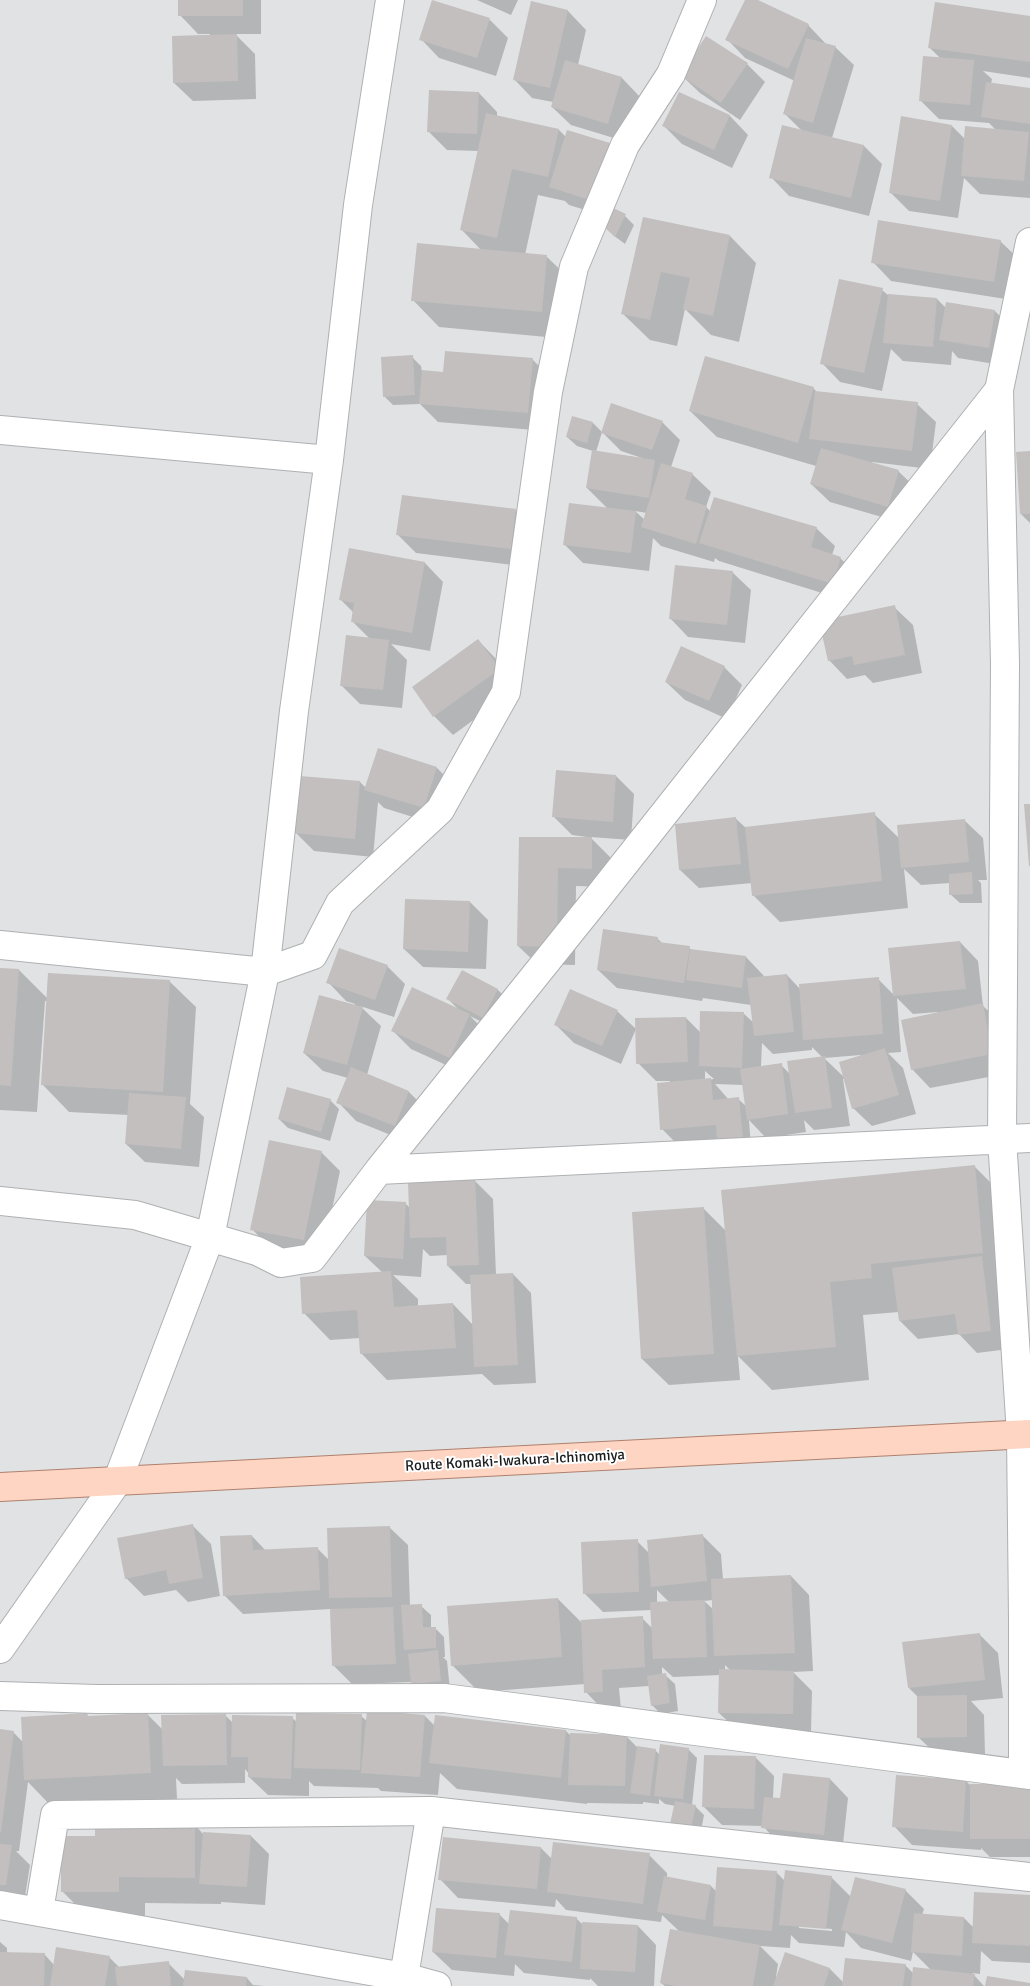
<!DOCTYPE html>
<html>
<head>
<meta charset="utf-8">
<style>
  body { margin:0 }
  canvas { display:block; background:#e0e2e4 }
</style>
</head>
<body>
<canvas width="1030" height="1986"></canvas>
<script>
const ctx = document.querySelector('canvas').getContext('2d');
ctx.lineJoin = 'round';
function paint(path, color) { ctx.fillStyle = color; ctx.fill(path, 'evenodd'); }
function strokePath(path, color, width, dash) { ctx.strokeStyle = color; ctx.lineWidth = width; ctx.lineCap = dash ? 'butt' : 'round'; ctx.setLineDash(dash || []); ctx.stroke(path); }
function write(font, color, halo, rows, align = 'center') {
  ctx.font = font + ' Signika,sans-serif'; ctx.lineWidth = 4; ctx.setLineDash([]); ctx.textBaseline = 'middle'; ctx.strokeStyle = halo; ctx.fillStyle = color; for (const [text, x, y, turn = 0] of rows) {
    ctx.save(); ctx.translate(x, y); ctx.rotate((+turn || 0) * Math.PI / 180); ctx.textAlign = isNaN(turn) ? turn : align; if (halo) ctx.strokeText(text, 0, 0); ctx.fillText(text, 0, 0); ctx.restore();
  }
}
paint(new Path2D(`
  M180,0H261V34H235L255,54L256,99L193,101L174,83L210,36V34H198L180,15Z
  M477,0H518L511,15Z
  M746,0H755L808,25L826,44L835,47L854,65L832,138L864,146L882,164L869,216L789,196L771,177L802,131L785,114L795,81L745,58L727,39Z
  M433,1L490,20L508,38L496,76L439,58L421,39Z
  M532,3L568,11L586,30L578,65L622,78L640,97L627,142L571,125L552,107L553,102L532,98L514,79Z
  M1030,17V78L983,71L992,79L991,84L1030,90V198L980,194L964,178L958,218L909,211L890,192L952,126L965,139L996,130L989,123L939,119L920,100L940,58L929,47Z
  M747,64L765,82L740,120L700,93L681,75Z
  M479,93L497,112V116L559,130L566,137L610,144L628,162L614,210L625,216L634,225L625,244L613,235L608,217L569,205L565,201L538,195L525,255L547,257L574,283L568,339L439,327L413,300L482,251L461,229L479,151L447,150L428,131Z
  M679,93L730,116L748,135L732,168L682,144L664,126Z
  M644,218L730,236L756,263L739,342L711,335L685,309L677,346L650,340L623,314Z
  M1000,241L1019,259L1012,300L891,281L873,262Z
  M882,290L888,295L937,299L946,308L995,311L1013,330L1007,366L958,358L952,351L951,365L903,361L891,349L882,391L840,382L822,363Z
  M412,357L421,366L422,372L445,373L533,360L551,378L546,431L438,422L420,404L393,405L384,396Z
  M813,388L817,392L917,404L936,422L930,469L872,462V463L898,471L917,489L906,524L830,502L811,484L816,466L717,437L690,411Z
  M662,422L680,440L671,467L692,474L711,492L706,507L710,511L816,528L835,546L832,555L840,558L859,576L851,602L719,561L715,558L714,562L661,546L653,538L649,571L583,563L565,545L608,509L587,488L593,451L577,446L567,437L593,423L602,432L596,452L642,458L621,451L602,432ZM635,511L647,513L645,520Z
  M1030,452V523L1021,514Z
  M515,510L534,529L529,567L416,553L398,535Z
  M425,563L443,582L430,651L391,644L407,660L402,708L360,704L341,685L370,639L353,622L354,613L341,600Z
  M732,572L751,590L745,643L688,637L670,618Z
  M894,607L913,625L922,673L873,683L865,675L847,679L829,660Z
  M478,640L496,659L517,688L453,735L434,716L413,687Z
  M724,667L742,685L727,719L685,700L666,682Z
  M378,749L437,768L455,786L442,826L384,808L378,802L373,857L314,851L296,833L360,782L366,788Z
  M616,776L634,794L631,840L590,837L610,857V887L576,886L575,965L537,964L518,946L520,838L587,839V837L572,835L554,817Z
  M874,814L900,839L964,820L983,838L987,880H978L981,883L982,903H960L950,894V883L921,885L904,869L908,908L780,922L753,895L752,883L699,888L680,870L676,825L735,818L746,828Z
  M470,902L488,920L486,969L423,967L404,949Z
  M657,938L663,944L689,948L692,950L746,957L764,976V978L787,975L800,989L878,979L894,995L960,942L978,961L983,1006L1001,1023L1010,1073L930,1088L912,1069L938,1012L913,1014L897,998L901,1052L888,1053L903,1068L916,1114L872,1126L853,1108L845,1079H843L850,1126L814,1130L804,1120L806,1132L766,1138L749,1120L751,1148L680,1147L662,1129L670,1081H656L638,1063L686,1018L701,1033L744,1014L754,1023L751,1005L703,998L702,1001L617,988L598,970ZM762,1043L773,1054L812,1050V1047L823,1058L790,1074L781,1065L761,1067ZM861,1055L845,1078L824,1058ZM705,1071L714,1079L705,1080ZM715,1084L743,1085L746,1106L738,1099L729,1100Z
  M387,966L405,984L394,1017L360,1006L381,1026L367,1075L409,1092L427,1110L413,1144L356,1121L338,1102L348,1078L323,1071L304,1053L354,1006L355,1004L346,1001L328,982Z
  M0,969L19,970L48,999L169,981L196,1007L190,1104L204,1117L199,1167L145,1162L126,1144L129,1115L69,1112L43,1085L48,1001H45L37,1112L0,1110Z
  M462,972L498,990L507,999L492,1027L470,1016L487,1033L468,1075L411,1049L393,1031L458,1009L448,999Z
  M617,1011L636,1029L621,1064L574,1043L556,1025Z
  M330,1100L339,1109L330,1141L288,1128L279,1119Z
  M321,1152L340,1171L322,1258L270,1248L252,1229Z
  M974,1166L1008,1200L1009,1349L977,1353L959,1334L918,1339L900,1321L899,1312L863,1315L869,1380L772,1390L738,1356L740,1380L669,1385L642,1359L704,1209L726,1231Z
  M475,1181L493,1199L496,1275L513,1274L531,1293L536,1383L494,1385L482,1374L387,1380L361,1353L360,1338L330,1340L304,1313L383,1273L365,1256L406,1204L410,1208ZM423,1249L430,1256L448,1255V1266L466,1284H471L473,1325L453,1304L418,1307V1299L393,1275L421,1277Z
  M192,1525L211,1544L220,1596L188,1602L176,1590L144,1596L126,1578Z
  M389,1527L408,1545L410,1606H421L431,1615V1628H435L444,1637L445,1657H443L447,1661L450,1690L421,1692L412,1682L352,1684L333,1665L331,1609L243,1614L224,1595L252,1536L266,1551L317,1548L329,1560Z
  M702,1535L721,1554L723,1580L791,1576L809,1595L813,1671L793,1672L812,1691L811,1732L738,1731L719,1713L720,1675L673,1677L662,1667V1675H665L675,1684L678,1711L661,1714L652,1705L649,1686L619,1688L621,1710L604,1711L586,1692L585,1684L479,1692L452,1665L558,1599L582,1623L642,1618L653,1629L652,1610L603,1612L584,1593L637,1541L649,1553ZM657,1590L669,1602L657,1603ZM713,1600L714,1610L704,1601ZM725,1665L730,1670H725Z
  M979,1634L998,1653L1003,1698L971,1701L984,1715L985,1755H937L918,1737V1697L909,1688Z
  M147,1714L163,1730L225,1715L233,1723L292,1718L297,1722L361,1716L367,1721L425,1716L435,1726L566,1731L571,1736H626L638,1748L655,1750L660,1755L688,1749L697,1758L692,1805L695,1806L704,1815L700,1836L681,1832L676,1806L665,1804L659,1799V1804L643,1802V1804L587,1803V1804L457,1789L440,1773L438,1795L381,1791L378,1788L314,1786L309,1781V1796L268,1795L249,1777V1774L245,1769V1783L182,1784L176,1778L177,1799L52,1807L28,1782L19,1851H16L30,1865L24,1903L0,1899V1730L13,1732L23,1742Z
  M755,1757L774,1776L773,1798L782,1799L830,1779L848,1798L842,1853L781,1846L763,1826L722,1825L704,1807Z
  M966,1781L970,1785H1030V1857H990L981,1848V1850L912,1845L894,1826Z
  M195,1825L204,1835L251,1836L269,1854L265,1905L221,1902V1904L145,1903V1918H89L62,1891L96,1837Z
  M541,1848L552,1859L649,1855L667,1873V1878L711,1886L717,1892L776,1872L785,1881L831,1877L851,1897L905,1890L924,1909L922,1915L964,1918L974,1928L1030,1896V1963L992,1961L981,1951L980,1974L972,1973L984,1986H665L661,1983L679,1931L662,1915L661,1922L566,1910L556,1899L555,1907L458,1898L440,1879ZM799,1926L832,1929V1931L799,1928ZM846,1932L861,1948L911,1961L913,1952L931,1970L913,1973L905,1965L844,1983L830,1969L786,1954L777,1977H776L778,1964L760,1946L790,1948L791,1935L799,1943L844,1947Z
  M499,1914L509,1924L576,1918L583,1925L638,1926L656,1945L654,1986H598L590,1978V1980L524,1973L515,1964L514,1976L452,1970L433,1952Z
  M0,1942L7,1948V1953L45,1955L54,1965L109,1957L120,1968L168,1963L185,1980L186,1972L247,1978L253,1985L265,1986H0Z`), '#0003');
paint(new Path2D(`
  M178,0H243V16H178Z
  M432,0L490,18L477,58L419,40Z
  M745,0H758L809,24L788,69L725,40Z
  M531,1L568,10L550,88L513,80Z
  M935,2L1030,16V62L928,48Z
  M237,34L238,81L173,83L172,36Z
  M706,36L748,63L721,103L680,75Z
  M806,38L836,46L813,123L783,114Z
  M923,56L974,60L970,105L919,101Z
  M565,60L622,77L608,124L551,107Z
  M986,82L1030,88V124L981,117Z
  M429,90L479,92L477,134L427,132Z
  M679,92L730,115L714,150L662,126Z
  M486,113L559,129L548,177L512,169L497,238L460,230Z
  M901,116L952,125L940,201L889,193Z
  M782,125L864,145L851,198L769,178Z
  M965,126L1029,132L1024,181L961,176Z
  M567,130L610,143L593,201L549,187Z
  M611,207L626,214L615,237L603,226Z
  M643,217L730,235L713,316L683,309L690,278L661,272L650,320L621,314Z
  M878,220L1001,240L994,282L871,263Z
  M417,243L547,255L542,312L411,301Z
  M839,279L883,288L864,373L820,364Z
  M888,294L937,298L933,347L883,343Z
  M946,302L995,310L989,348L939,340Z
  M445,351L533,358L528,413L419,404L422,370L443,372Z
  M413,355L415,395L383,397L381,357Z
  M705,356L814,387L798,443L689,411Z
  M815,391L918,402L912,451L809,439Z
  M611,403L663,421L652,450L601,433Z
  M572,416L593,422L587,443L566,437Z
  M821,448L899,470L888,507L810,484Z
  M592,450L655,460L649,498L586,488Z
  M1030,451V514H1020L1016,452Z
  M661,463L693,473L685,499L707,506L696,544L641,527Z
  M402,495L516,509L511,549L396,535Z
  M714,497L817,527L811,547L841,557L833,584L699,543Z
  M569,503L636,511L631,553L563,545Z
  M349,548L425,562L412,633L351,622L354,603L339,600Z
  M675,565L733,571L727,625L669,619Z
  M895,605L905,655L854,665L852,656L828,661L819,621Z
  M346,635L389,640L383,690L340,686Z
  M478,639L500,669L433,717L412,687Z
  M681,646L725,666L709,701L665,682Z
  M378,748L437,767L424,808L364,790Z
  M556,770L616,775L613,822L552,817Z
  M300,776L360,781L355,839L294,833Z
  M1024,804H1030V866H1029Z
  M875,812L882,881L752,896L745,827Z
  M736,817L741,864L679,870L675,824Z
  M965,819L969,862L901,868L897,825Z
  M519,837H592V869L558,868L557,947L517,946Z
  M972,872L973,894L949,895V874Z
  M405,899L470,901L468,952L403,949Z
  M603,929L658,937V942L690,946L684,983L597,970Z
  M960,941L966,989L893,996L888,948Z
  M339,948L388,965L375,1000L326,983Z
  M690,949L746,956L742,988L686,980Z
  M0,968L19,969L11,1086L0,1085Z
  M462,970L498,989L483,1018L446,999Z
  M48,973L170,980L163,1092L41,1085Z
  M787,974L794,1032L754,1036L747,978Z
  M879,977L883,1034L803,1040L799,984Z
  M412,987L470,1014L450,1058L391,1031Z
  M570,989L618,1010L602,1046L554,1025Z
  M319,995L363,1007L347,1065L303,1053Z
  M983,1003L992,1054L911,1070L901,1020Z
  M700,1011L744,1012L742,1068L699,1066Z
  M686,1017L688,1062L636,1064L635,1018Z
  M885,1048L899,1095L852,1109L839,1062Z
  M825,1056L832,1108L795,1113L787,1061Z
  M782,1063L788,1114L747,1120L740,1069Z
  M351,1067L409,1091L395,1126L336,1103Z
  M711,1078L713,1100L739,1097L743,1139L717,1142L716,1125L660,1130L657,1083Z
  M287,1087L331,1099L321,1132L278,1119Z
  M129,1093L186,1097L181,1149L125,1144Z
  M269,1140L322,1151L304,1240L250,1230Z
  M975,1165L983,1253L871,1264L872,1278L830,1282L836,1347L737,1356L721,1190Z
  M475,1179L479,1265L447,1266L446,1237L410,1238L408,1182Z
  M367,1200L406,1202L403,1259L364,1256Z
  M704,1207L714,1354L641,1359L632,1212Z
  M982,1256L991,1331L958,1335L955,1314L899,1321L892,1268Z
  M391,1271L394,1307L453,1303L456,1348L360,1354L357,1310L302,1314L300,1277Z
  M513,1273L518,1365L474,1367L470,1275Z
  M193,1524L203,1578L169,1584L166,1570L125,1579L117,1538Z
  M390,1526L392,1597L329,1598L327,1528Z
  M703,1534L707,1581L651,1587L647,1540Z
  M252,1535L253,1550L318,1547L320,1590L223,1596L220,1536Z
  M638,1539L639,1592L583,1594L581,1542Z
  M791,1575L795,1653L714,1656L711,1579Z
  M558,1598L562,1657L451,1666L447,1606Z
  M705,1600L707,1657L653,1659L650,1602Z
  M422,1604L423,1627H436V1648L404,1650L401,1605Z
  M393,1607L396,1664L332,1666L330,1609Z
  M643,1616L645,1667L602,1670L603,1692L584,1693L581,1620Z
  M980,1633L985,1680L908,1688L902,1642Z
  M438,1650L441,1681L411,1684L408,1654Z
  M719,1669L794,1671L793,1714L718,1713Z
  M666,1673L670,1703L651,1706L647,1676Z
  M967,1695V1737L917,1738V1696Z
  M367,1710L425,1715L420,1777L361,1773Z
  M87,1713L88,1716L148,1713L151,1773L24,1780L21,1717Z
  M296,1713L362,1714L360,1770L294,1768Z
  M226,1714L227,1765L163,1766L161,1715Z
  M232,1715L293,1716L291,1779L248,1777V1757H231Z
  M435,1715L566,1730L561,1778L429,1763Z
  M0,1729L14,1731L1,1832H0Z
  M570,1733L627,1735L625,1786L568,1785Z
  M660,1744L689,1748L683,1799L654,1796Z
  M637,1746L656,1749L650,1796L630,1793Z
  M704,1755L756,1756L754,1809L702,1807Z
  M783,1773L830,1778L824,1835L761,1828L764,1797L780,1798Z
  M896,1775L966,1780L963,1832L892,1827Z
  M970,1784H1030V1839H970Z
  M675,1801L696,1805L691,1828L670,1824Z
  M95,1823L195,1824V1878L119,1877V1892H61V1836H95Z
  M203,1832L251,1835L247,1887L199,1884Z
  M443,1837L541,1847L537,1889L438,1880Z
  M553,1842L650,1853L643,1904L547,1892Z
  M0,1844L12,1845L6,1885H0Z
  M717,1867L777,1871L772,1931L713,1926Z
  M785,1870L832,1876L826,1929L779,1925Z
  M664,1876L711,1885L705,1920L657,1912Z
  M855,1877L906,1889L892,1943L841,1930Z
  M974,1892L1030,1895V1946L972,1943Z
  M436,1908L500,1913L496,1958L432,1952Z
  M510,1910L577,1917L572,1962L504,1955Z
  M914,1913L964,1917L962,1956L911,1952Z
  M582,1922L638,1925L635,1972L580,1969Z
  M670,1929L760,1945L753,1986H676L660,1983Z
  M56,1947L110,1956L105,1986H50Z
  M0,1952L45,1953L44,1986H0Z
  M785,1952L830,1968L824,1986H773Z
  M845,1958L906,1964L903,1986H842Z
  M169,1961L171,1986H117L115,1967Z
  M913,1967L975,1974L973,1986H911Z
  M185,1970L247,1977L246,1986H183Z
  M987,1976L1030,1983V1986H985Z`), '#c3bfbf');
const minor = new Path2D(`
  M0,430L329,460
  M0,945L265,972L313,955L340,903L440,810L506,692L548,392L574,267L625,145L671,74L702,0
  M379,1170L1030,1138
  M0,1201L135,1215L257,1251L281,1263L312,1258L379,1170L599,896L999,390
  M0,1649L117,1482L210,1237L265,972L294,711L329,460L358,205L390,0
  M0,1696L97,1699L444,1698L1030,1775
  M1023,1774V1619L1021,1434L1002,1139L1005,664L999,390L1030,242
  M0,1905L404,1977L437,1986
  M39,1911L55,1815L431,1811L1030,1877
  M404,1977L431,1811`);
const major = new Path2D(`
  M0,1487L1030,1434`);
strokePath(minor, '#aeb0b2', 30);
strokePath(major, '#af816e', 30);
strokePath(minor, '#fff', 28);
strokePath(major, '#fed4c2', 28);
write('15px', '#1b1c1d', '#fff', [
  ["Route Komaki-Iwakura-Ichinomiya",515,1461,-3]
]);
</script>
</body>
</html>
